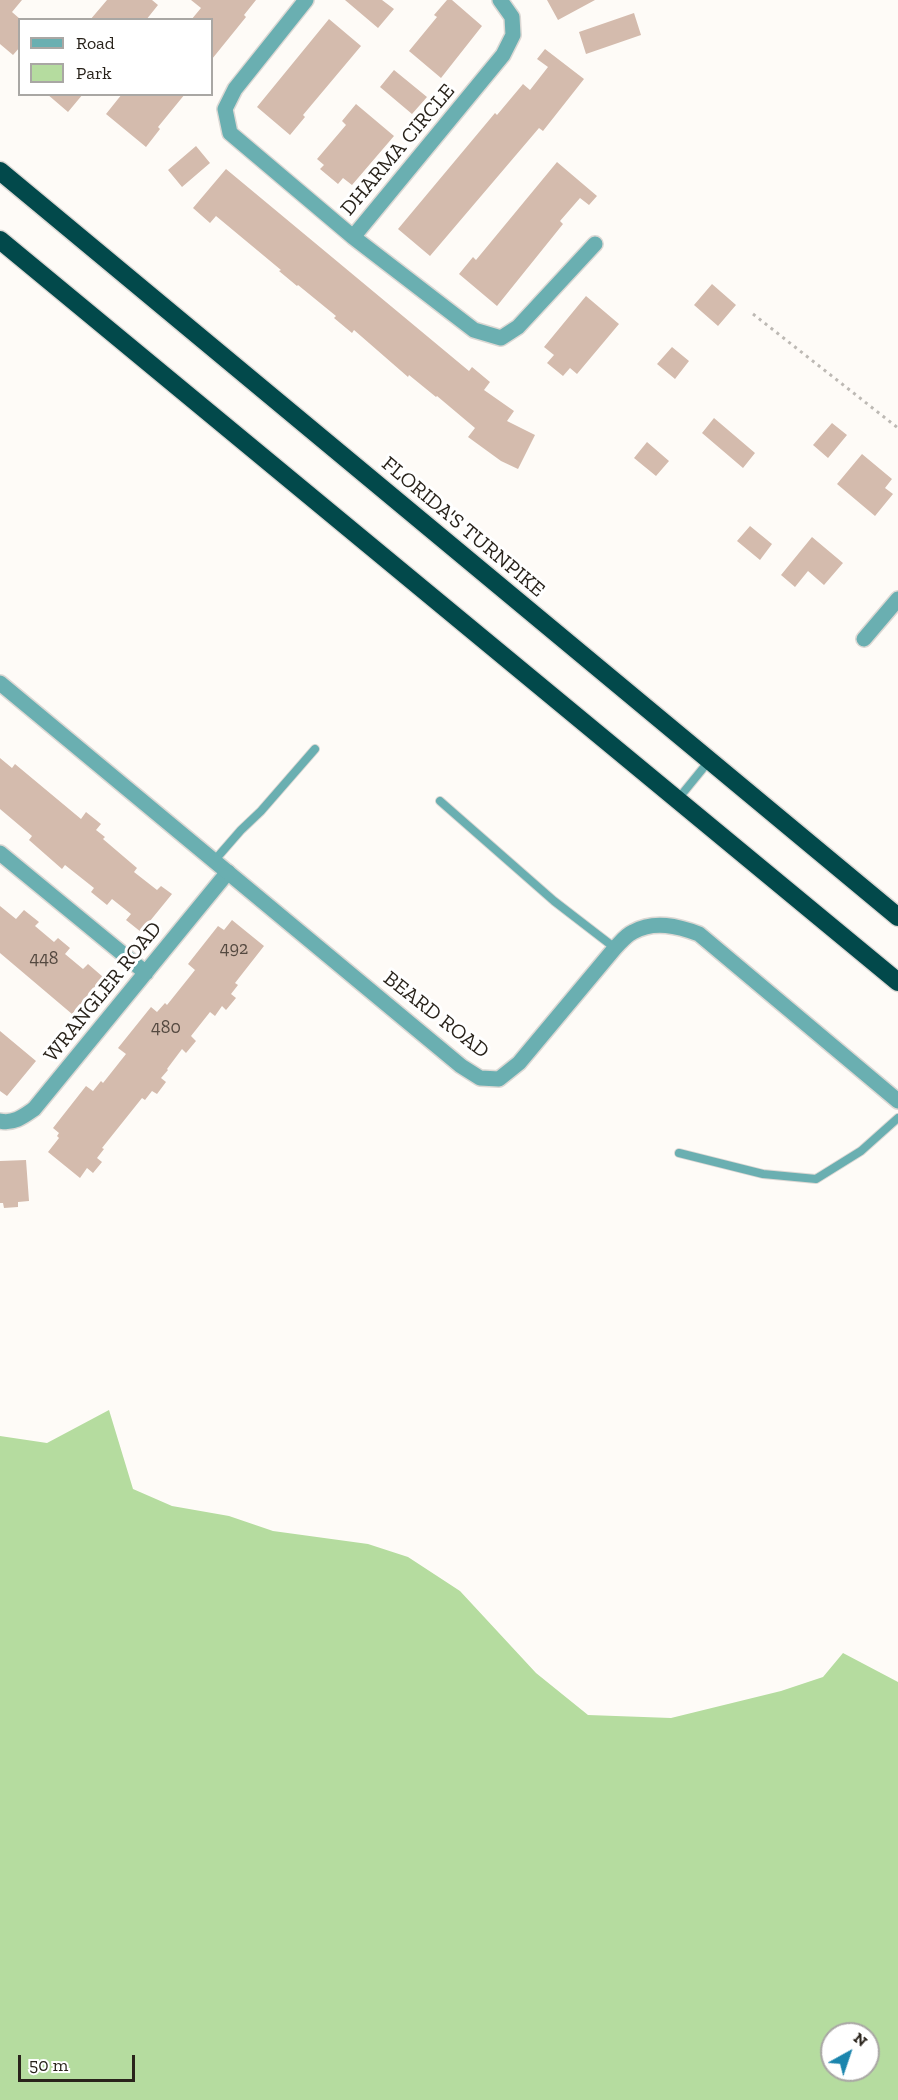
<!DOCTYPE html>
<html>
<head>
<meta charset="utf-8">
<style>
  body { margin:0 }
  #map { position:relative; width:898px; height:2100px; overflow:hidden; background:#fefbf7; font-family:"Zilla Slab",serif }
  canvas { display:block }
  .legend { position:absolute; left:18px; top:18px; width:195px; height:78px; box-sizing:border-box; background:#fff; border:2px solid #a9a7a4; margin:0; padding:8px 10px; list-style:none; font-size:18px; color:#29231b }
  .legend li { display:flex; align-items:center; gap:12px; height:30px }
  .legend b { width:30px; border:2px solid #a9a7a4 }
  .north { position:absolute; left:820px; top:2022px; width:60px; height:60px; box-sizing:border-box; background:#fff; border:2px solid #a9a7a4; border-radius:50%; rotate:40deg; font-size:16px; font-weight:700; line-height:24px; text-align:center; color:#29231b }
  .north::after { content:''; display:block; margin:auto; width:21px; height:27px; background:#1b85ad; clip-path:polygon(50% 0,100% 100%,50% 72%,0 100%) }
  .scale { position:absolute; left:18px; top:2055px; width:117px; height:27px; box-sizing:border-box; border:3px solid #29231b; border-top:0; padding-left:8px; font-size:18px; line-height:21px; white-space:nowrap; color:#29231b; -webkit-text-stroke:4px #fff; paint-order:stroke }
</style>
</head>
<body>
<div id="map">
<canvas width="898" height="2100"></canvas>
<ul class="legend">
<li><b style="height:8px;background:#6aafb1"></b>Road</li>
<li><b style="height:16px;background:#b5dc9f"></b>Park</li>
</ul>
<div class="north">N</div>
<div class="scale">50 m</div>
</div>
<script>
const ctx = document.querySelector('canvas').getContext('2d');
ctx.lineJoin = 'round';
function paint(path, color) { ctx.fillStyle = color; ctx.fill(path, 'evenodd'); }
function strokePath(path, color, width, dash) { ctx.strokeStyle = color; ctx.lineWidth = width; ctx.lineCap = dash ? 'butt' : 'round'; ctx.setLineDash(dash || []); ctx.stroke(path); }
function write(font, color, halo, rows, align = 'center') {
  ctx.font = font + ' "Zilla Slab",serif'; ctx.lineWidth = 6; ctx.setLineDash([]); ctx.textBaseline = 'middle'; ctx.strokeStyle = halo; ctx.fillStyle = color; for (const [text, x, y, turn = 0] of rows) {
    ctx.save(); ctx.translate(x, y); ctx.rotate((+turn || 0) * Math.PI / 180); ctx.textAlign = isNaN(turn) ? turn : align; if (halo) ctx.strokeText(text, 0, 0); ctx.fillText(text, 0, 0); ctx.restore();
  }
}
paint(new Path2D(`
  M109,1410L133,1489L172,1506L229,1516L273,1531L368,1544L408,1557L460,1591L536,1673L588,1715L671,1718L781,1691L823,1677L843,1653L898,1682V2100H0V1436L47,1443ZM832,2034H868V2070H832Z`), '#b5dc9f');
paint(new Path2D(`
  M0,0H22L12,12L20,19V47L13,55L0,44Z
  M107,0H152L158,5L146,20H90Z
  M191,0H256L244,15L246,17L212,59V20H191L201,8Z
  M345,0H382L394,9L378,28Z
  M447,0H452L482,26L441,78L409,51L437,17L434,15Z
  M547,0H595L558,20Z
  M634,13L641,35L586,54L579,32Z
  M329,19L361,46L303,115L305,117L290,135L257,107Z
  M545,49L584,79L543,131L539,128L430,256L398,229L495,113L497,115L523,84L530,90L548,67L537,59Z
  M394,70L427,97L412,114L380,87Z
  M47,94H83L68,112Z
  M122,94H185L158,127L160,129L146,147L106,114Z
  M356,104L394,136L352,185L343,178L338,184L320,169L324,165L317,159L346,125L342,121Z
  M196,146L210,163L182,187L168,170Z
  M557,162L597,196L589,205L580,198L560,221L563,224L497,306L459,274L473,257L476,260Z
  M226,169L469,371L472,367L490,382L484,390L514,411L507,421L535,435L518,469L501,461L468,437L475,428L437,396L436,397L409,375L408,377L354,330L352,333L334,318L336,316L298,285L297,286L279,271L281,270L216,216L210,223L193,208Z
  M712,284L736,305L718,326L694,305Z
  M586,296L619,324L577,374L570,368L563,376L547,363L554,355L544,347Z
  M672,347L689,361L675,379L657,364Z
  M714,418L755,453L743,468L702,433Z
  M832,423L847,435L828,458L813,445Z
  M647,442L669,461L656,476L634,458Z
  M862,454L892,479L885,488L893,494L875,516L837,484Z
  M750,526L772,544L760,560L737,541Z
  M812,537L843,563L824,585L808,571L795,587L781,575Z
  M0,758L12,768L15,764L81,819L86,812L101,824L96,830L105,837L103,839L137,868L134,872L157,890L161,886L172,894L141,932L126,920L131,914L112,899L107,905L91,892L94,888L65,865L62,869L29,840L32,836L0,809Z
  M0,906L16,919L24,910L39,922L35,926L54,942L58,938L70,948L65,954L83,969L88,964L103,977L72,1014L0,953Z
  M232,920L264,946L235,983L238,985L231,994L236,998L226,1010L222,1006L215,1016L210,1012L191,1036L196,1041L186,1053L182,1049L167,1069L168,1070L161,1078L166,1082L157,1094L152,1091L145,1100L142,1098L102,1148L104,1149L97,1158L102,1162L93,1173L87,1168L80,1178L48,1152L59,1138L57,1136L59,1133L53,1128L86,1086L93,1091L101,1081L103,1083L126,1054L118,1048L151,1007L157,1012L165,1003L167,1005L195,970L188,964L218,926L224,930Z
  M0,1031L36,1061L7,1096L0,1091Z
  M26,1160L29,1201L18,1202V1207L4,1208L3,1203H0V1161Z`), '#d4bbad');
const service = new Path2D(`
  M678,799L709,761
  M440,801L554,901L615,948
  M214,861L241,830L261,811L315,749
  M679,1153L763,1174L816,1179L861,1151L898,1118`);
const minor = new Path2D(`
  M306,0L235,89L225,109L230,133L353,237L474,330L501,338L518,327L595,244
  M353,237L503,55L513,35L512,17L500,0
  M864,639L898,599
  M0,853L146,973
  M0,1121C14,1124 24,1116 34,1109L228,872`);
const tertiary = new Path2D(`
  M0,683L461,1066L480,1078L499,1079L519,1063L615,948C620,943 626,935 633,932C654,920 678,926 699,934L898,1101`);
const motorway = new Path2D(`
  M0,171L898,917
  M0,240L898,982`);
strokePath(service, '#dcd8d4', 10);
strokePath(minor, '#dcd8d4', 18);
strokePath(tertiary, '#dcd8d4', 18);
strokePath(motorway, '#dcd8d4', 21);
strokePath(new Path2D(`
  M753,314L898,428`), '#bdb9b4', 3, [3, 4.5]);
strokePath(service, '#6aafb1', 8);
strokePath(minor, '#6aafb1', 15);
strokePath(tertiary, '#6aafb1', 15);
strokePath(motorway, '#02494b', 18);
write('18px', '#544940', null, [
  ["492",234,949],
  ["448",44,959],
  ["480",166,1028]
]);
write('21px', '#29231b', '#fff', [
  ["DHARMA CIRCLE",398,150,-50],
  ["FLORIDA'S TURNPIKE",463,527,40],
  ["WRANGLER ROAD",103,992,-51],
  ["BEARD ROAD",436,1015,38]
]);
</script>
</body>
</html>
